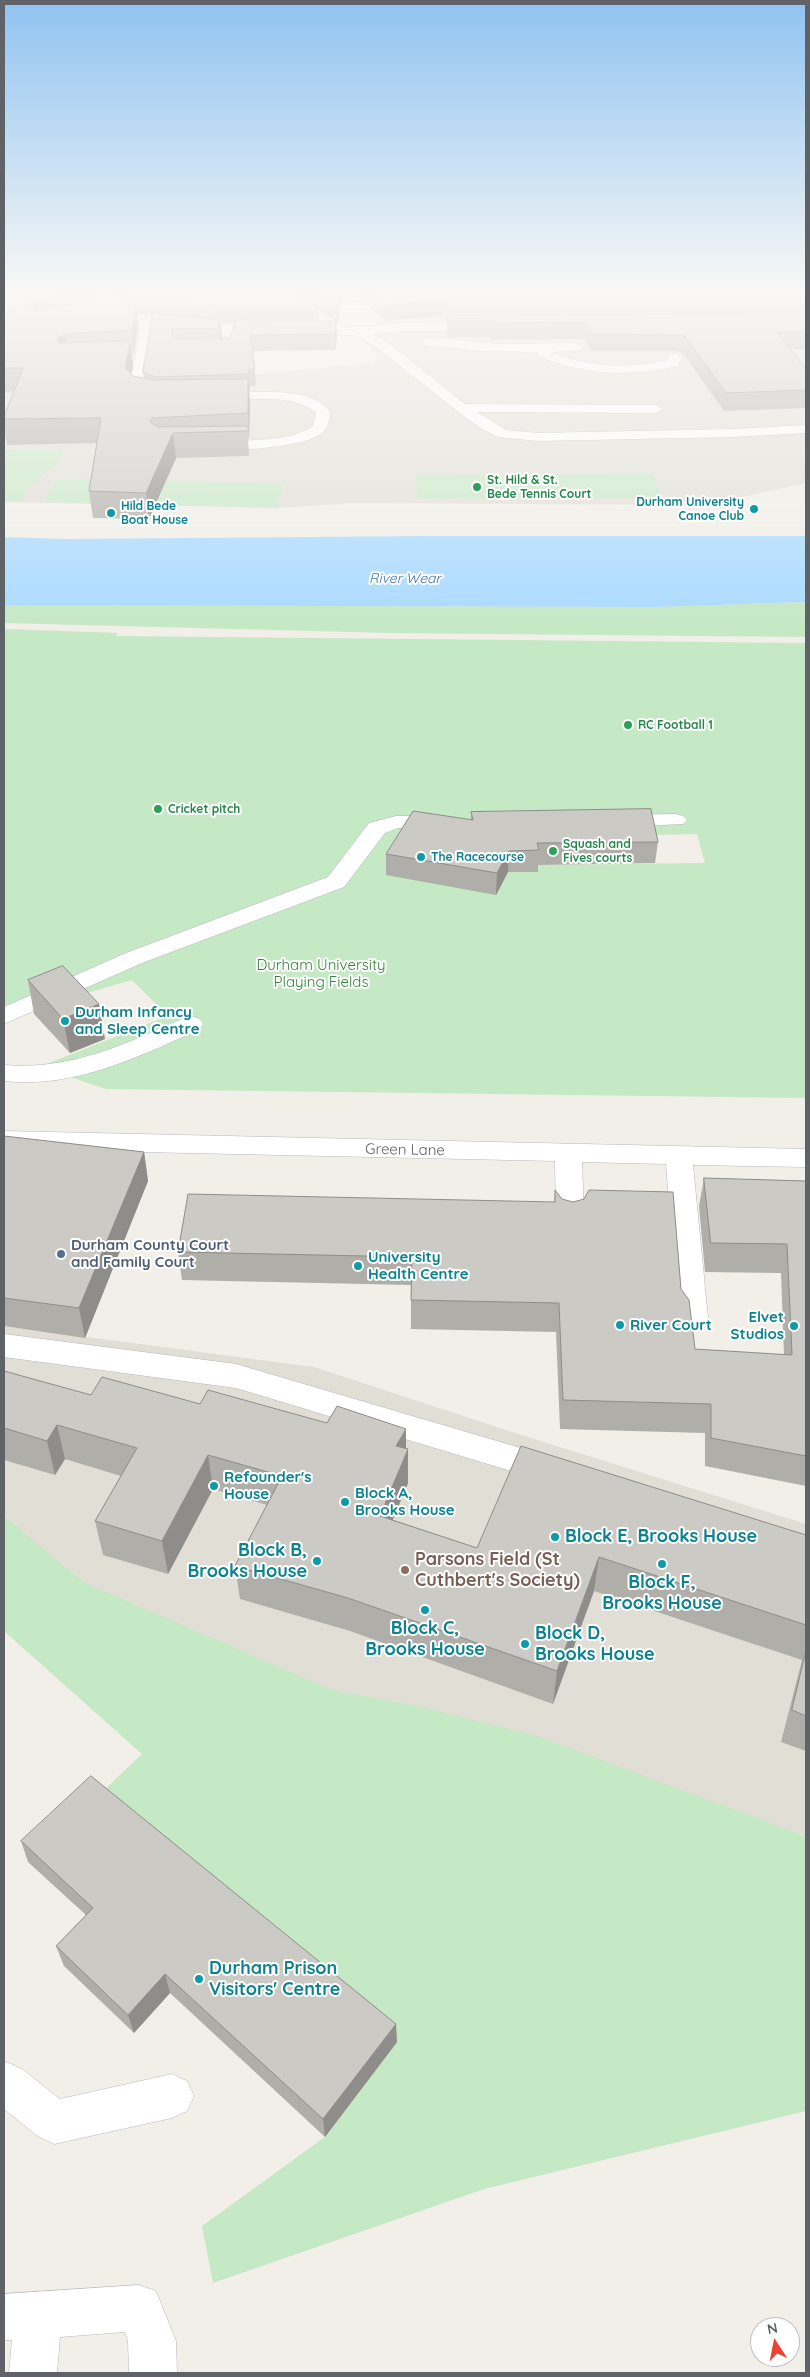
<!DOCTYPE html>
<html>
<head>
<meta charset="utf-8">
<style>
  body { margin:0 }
  #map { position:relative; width:810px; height:2377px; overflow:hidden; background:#f1efe8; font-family:Quicksand,sans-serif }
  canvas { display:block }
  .frame { position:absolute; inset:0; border:5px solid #5f6368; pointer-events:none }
  .north { position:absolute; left:750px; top:2317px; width:50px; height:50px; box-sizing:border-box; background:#fff; border:1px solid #bfc1c3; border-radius:50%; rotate:349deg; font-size:14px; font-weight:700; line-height:20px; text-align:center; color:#5f6368 }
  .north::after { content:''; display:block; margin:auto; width:18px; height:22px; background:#ea4335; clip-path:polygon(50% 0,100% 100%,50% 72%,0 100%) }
</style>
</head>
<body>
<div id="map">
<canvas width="810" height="2377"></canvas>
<div class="frame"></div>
<div class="north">N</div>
</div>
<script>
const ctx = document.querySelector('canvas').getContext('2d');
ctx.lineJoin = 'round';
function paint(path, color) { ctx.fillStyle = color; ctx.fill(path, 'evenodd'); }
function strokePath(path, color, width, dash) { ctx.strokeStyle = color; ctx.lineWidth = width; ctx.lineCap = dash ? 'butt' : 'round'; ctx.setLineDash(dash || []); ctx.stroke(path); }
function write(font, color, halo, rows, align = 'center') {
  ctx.font = font + ' Quicksand,sans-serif'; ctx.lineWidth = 4; ctx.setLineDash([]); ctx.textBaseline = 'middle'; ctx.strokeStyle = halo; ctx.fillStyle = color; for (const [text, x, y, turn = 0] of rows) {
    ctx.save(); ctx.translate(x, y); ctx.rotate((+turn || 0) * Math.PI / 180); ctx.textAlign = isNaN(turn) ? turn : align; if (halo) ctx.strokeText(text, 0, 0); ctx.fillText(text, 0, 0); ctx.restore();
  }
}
paint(new Path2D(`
  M94,292L100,311L118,319L148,327L223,377L373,363L377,354L352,331L447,304L806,312V483L706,505L356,503L276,508L4,502V299Z
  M4,1326L314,1367L515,1433L806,1524V1835L307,1704L4,1615Z`), '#e1ded6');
paint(new Path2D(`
  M63,449L59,461L27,489L20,502H4V450Z
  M653,474L661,498L417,499L416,475Z
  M57,479L283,484L276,508L44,502Z
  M806,602V637L392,633L4,623V605L655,607Z
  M4,629L118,633L115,636L806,643V1098L106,1089L39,1067L168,1016L132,980L42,1006L4,1023ZM697,834L705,863L536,865L537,872H508L496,894L455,839Z
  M4,1516L83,1582L332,1690L421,1707L537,1736L803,1835L806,1833V2111L484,2189L213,2283L202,2226L325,2137L396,2042L97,1797L142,1754L4,1631Z`), '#c5e8c5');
paint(new Path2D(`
  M430,536H806V602L655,607L4,605V537L64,539Z`), '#aadaff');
const minor = new Path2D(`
  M276,292H290L341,328L405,323L488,324L490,327L488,330L484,331H405L372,334L389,343L465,404L656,405L663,409L656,413L477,412L506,430L538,433L734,429L806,425V433L734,437L538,441L498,437L482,429L457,411L379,349L356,335H334Z
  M331,292H367L342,299Z
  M147,317L153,321L143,390L162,396L164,399L162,402C150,405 136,400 129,391L141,321Z
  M184,322L271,328L277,332L271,336L180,329L178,326Z
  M429,338L502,344L576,343L582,347L581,350L552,352C589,368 628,369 667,360L670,354L675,353L682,357L678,366L673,367C626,377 583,375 538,356L537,352L484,351L424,345L423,342L424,339Z
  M255,392C279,392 314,390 330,412C330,420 328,428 322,433C306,447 229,453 208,448L206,445L213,441C242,440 290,443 313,426L316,413C290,391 244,401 212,402L205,398L212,394Z
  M676,814L683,816L687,820L683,824L617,827L610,825L606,821L610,817L617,815Z
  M396,816H444L451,818L455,822L451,826L444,828H398L385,833L344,887L142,963L4,1024V1007L126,953L328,877L369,823Z
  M191,1016L200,1019L203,1024L200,1029C138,1057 73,1089 4,1081V1065C53,1069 96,1056 141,1037C158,1030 174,1021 191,1016Z
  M4,1131L806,1149V1167L693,1165L708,1318L704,1326L693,1329L682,1326L678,1318L666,1164L582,1162L584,1219L580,1226L570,1229L560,1226L556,1219L555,1161L4,1149Z
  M4,1334L236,1364L551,1457L562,1461L567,1470L562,1479L551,1483L236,1388L4,1357Z
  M7,2062L22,2069L60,2099L172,2074L187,2081L194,2096L187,2111L172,2118L54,2144L39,2137L4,2109V2064Z
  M139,2285L156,2291L176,2341L177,2373H129L128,2341L125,2332L60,2337L57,2373H9L12,2340H4V2294Z`);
strokePath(minor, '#b5b8bc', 1);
paint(minor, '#fff');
paint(new Path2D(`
  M13,292H102L107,294V292H340L341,300L338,324L336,322L337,337L335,350L252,351L255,369L256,386H250V390H249L250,403L249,438H248L249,456L176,458L149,519L93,518L89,491L97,443L7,445L4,424V417L13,392L4,393V324L14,300ZM319,310L335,321H319ZM137,313L153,316L143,372L144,378L133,376L131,374L133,365L131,353H134L138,325ZM221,323L235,324L230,338H221L222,336Z
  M358,292H806V349H790L806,368V408L724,411L683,353L676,351H591L585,339L492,340L491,337H447V321H445L444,315L384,321L358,296Z
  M471,812L658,842L655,863L538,865V872H508L496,895L386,875V854L471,820Z
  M28,980L105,1039L70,1053L34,1014Z
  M4,1136L144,1152L148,1181L85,1338L4,1326Z
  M704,1178L806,1181V1486L705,1466V1433L560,1429L556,1332L411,1329V1285L182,1280L178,1252L554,1202L555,1190L562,1199L681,1289L695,1349L784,1355L781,1273L705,1272L699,1206Z
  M4,1371L91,1395L200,1404L408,1449V1483L393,1520L477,1548L806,1535V1751L781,1742L802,1660L594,1591L553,1704L350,1631L240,1599L235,1566L267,1505L213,1489L168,1574L103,1555L95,1521L121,1476L65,1459L55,1475L4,1460Z
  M21,1841L397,2042L325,2137L170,1993L134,2033L64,1966L56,1946L86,1915L28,1862Z`), '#afaea9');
paint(new Path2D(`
  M71,292H102L95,295L93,306L35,323L28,305L31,300Z
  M339,292H340L341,300L338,324V307Z
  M445,299L444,315L384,321V305Z
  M136,302L138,325L134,353L132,330Z
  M220,320L222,336L220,343L218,328Z
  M336,321L337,337L335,350V334Z
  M66,334L69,357L60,362L57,338Z
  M130,341L133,365L128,392L125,368Z
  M248,379L250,403L249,438L248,413Z
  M173,433L176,458L149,519L146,493Z
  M509,851L508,872L496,895L497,873Z
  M99,1004L105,1039L70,1053L63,1019Z
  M144,1152L148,1181L85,1338L79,1308Z
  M57,1425L65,1459L55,1475L47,1441Z
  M406,1429V1454L408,1449V1483L380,1550V1516L396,1446Z
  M208,1455L213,1489L168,1574L162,1541Z
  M599,1557L594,1591L553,1704L557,1671Z
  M165,1974L170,1993L134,2033L128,2015Z
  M396,2024L397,2042L325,2137L323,2119Z`), '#8f8d8a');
const building = new Path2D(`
  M14,292H71L31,300L28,305L36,311L94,299L101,292L136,302L132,330L66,334L57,338L59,343L130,341L125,368L133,376L153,380L248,379V413L152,418L150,422L158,427L248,426V431L173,433L146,493L89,491L101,418L4,419V417L23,368H4V324L15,297Z
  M118,292H293L318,310L229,308L173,303L130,296Z
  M316,292H339L338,307Z
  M371,292H806V302L445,304V299L384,305Z
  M153,313L220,320L218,328L172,329V337L179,339L230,338L236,320L336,321L335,334L250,335L255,369L249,370V374L155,377L143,372Z
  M806,313V332H776L806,368V390L726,393L685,336L678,335L592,334L586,322L492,323V321H448L447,316Z
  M651,809L658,842L537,843L539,850L509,851L497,873L386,854L413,811L473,820L471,812Z
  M63,966L99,1004L63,1019L28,980Z
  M4,1136L144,1152L79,1308L4,1298Z
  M704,1178L806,1181V1456L711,1438V1404L563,1400L559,1303L411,1300L412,1257L178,1252L188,1194L555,1202V1190L562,1199L573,1202L584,1199L589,1190L673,1192L681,1289L689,1300L695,1349L792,1355L787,1244L711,1243Z
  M4,1371L91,1395L102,1377L200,1404L208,1390L327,1423L337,1406L406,1429L396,1446L408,1449L380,1516L477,1548L521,1446L806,1535V1625L599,1557L557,1671L348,1598L235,1566L282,1476L208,1455L162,1541L95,1521L137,1448L57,1425L47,1441L4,1428Z
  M806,1651V1716L792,1710Z
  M91,1776L396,2024L323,2119L165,1974L128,2015L56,1946L93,1908L21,1841Z`);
paint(building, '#cccac5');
strokePath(building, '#8f8d8a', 1);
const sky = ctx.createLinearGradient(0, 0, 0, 625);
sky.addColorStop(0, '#8fc3f1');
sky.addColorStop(0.47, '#f9f8f5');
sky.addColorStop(1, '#f9f8f500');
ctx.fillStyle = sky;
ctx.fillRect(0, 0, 810, 625);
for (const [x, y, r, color] of [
  [477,487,5,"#2e9e5b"],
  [754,509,5,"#0f9aa8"],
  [111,513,5,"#0f9aa8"],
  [628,725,5,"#2e9e5b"],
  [158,809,5,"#2e9e5b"],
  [553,851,5,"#2e9e5b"],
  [421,857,5,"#0f9aa8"],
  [65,1021,5,"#0f9aa8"],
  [61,1254,5,"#5c6f8a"],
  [358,1266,5,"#0f9aa8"],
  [620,1325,5,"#0f9aa8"],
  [794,1326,5,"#0f9aa8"],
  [214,1486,5,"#0f9aa8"],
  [345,1502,5,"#0f9aa8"],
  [555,1537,5,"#0f9aa8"],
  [317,1561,5,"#0f9aa8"],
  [662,1564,5,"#0f9aa8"],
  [405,1570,5,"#8d6e63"],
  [425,1610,5,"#0f9aa8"],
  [525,1644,5,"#0f9aa8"],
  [199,1979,5,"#0f9aa8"]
]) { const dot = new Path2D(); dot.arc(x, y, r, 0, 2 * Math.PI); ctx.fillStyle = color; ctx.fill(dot); strokePath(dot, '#fff', 2); }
write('bold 12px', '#27864d', '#fff', [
  ["St. Hild & St.",487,480],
  ["Bede Tennis Court",487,494],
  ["RC Football 1",638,725],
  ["Cricket pitch",168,809],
  ["Squash and",563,844],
  ["Fives courts",563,858]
], 'left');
write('bold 12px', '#0d838f', '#fff', [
  ["Durham University",744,502,"right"],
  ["Canoe Club",744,516,"right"],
  ["Hild Bede",121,506],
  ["Boat House",121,520],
  ["The Racecourse",431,857]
], 'left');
write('italic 14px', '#4174aa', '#fff', [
  ["River Wear",405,579]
]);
write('15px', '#348238', '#fff', [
  ["Durham University",321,965],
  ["Playing Fields",321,982]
]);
write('bold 15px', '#0d838f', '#fff', [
  ["Durham Infancy",75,1012],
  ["and Sleep Centre",75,1029],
  ["University",368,1257],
  ["Health Centre",368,1274],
  ["Elvet",784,1317,"right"],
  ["Studios",784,1334,"right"],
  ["River Court",630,1325],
  ["Refounder's",224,1477],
  ["House",224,1494],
  ["Block A,",355,1493],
  ["Brooks House",355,1510]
], 'left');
write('15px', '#5f6368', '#fff', [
  ["Green Lane",405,1150,1]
]);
write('bold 15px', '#4e5e75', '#fff', [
  ["Durham County Court",71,1245],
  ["and Family Court",71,1262]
], 'left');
write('bold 18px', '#0d838f', '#fff', [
  ["Block E, Brooks House",565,1537],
  ["Block B,",307,1551,"right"],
  ["Brooks House",307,1572,"right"],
  ["Block F,",662,1583,"center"],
  ["Brooks House",662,1604,"center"],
  ["Block C,",425,1629,"center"],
  ["Brooks House",425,1650,"center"],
  ["Block D,",535,1634],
  ["Brooks House",535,1655],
  ["Durham Prison",209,1969],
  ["Visitors' Centre",209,1990]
], 'left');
write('bold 18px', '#785e54', '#fff', [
  ["Parsons Field (St",415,1560],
  ["Cuthbert's Society)",415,1581]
], 'left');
</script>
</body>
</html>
